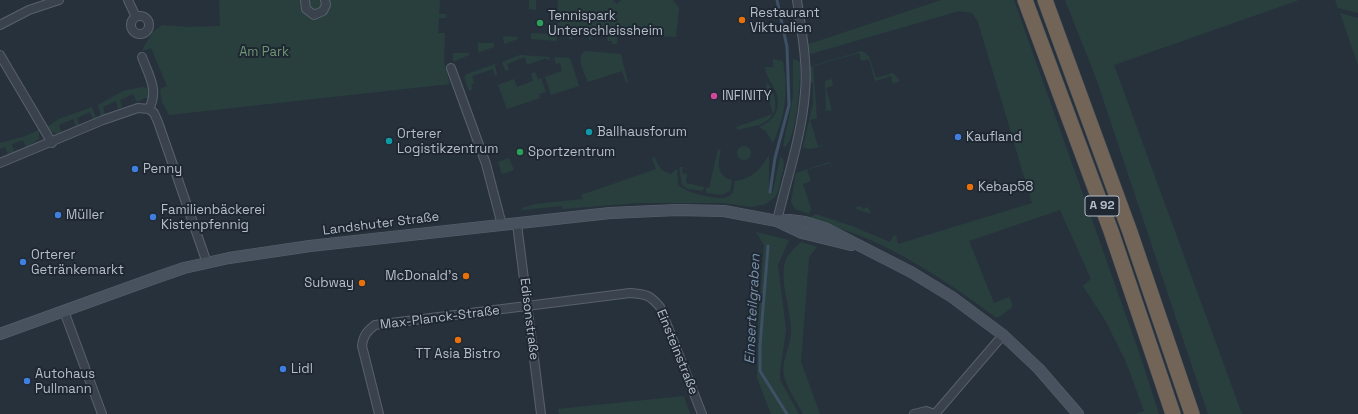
<!DOCTYPE html>
<html>
<head>
<meta charset="utf-8">
<style>
  body { margin:0 }
  canvas { display:block; background:#26313c }
</style>
</head>
<body>
<canvas width="1358" height="414"></canvas>
<script>
const ctx = document.querySelector('canvas').getContext('2d');
ctx.lineJoin = 'round';
function paint(path, color) { ctx.fillStyle = color; ctx.fill(path, 'evenodd'); }
function strokePath(path, color, width, dash) { ctx.strokeStyle = color; ctx.lineWidth = width; ctx.lineCap = dash ? 'butt' : 'round'; ctx.setLineDash(dash || []); ctx.stroke(path); }
function write(font, color, halo, rows, align = 'center') {
  ctx.font = font + ' "Space Grotesk",sans-serif'; ctx.lineWidth = 4; ctx.setLineDash([]); ctx.textBaseline = 'middle'; ctx.strokeStyle = halo; ctx.fillStyle = color; for (const [text, x, y, turn = 0] of rows) {
    ctx.save(); ctx.translate(x, y); ctx.rotate((+turn || 0) * Math.PI / 180); ctx.textAlign = isNaN(turn) ? turn : align; if (halo) ctx.strokeText(text, 0, 0); ctx.fillText(text, 0, 0); ctx.restore();
  }
}
paint(new Path2D(`
  M219,0H440L439,14H446V18H439L438,33H445L444,62L450,84L169,115L162,102L160,89L167,86L151,48L143,51V48L153,32L162,25L188,27L220,26Z
  M529,0H536V10L529,9Z
  M558,0H613L617,4L621,0H673L679,8L676,37L618,34L617,44H612V41H607L608,34L592,33L591,40H589V33L573,31L572,39H569L570,31L557,30V41L531,39V33L555,34L556,23H560L557,19Z
  M941,0H1014L1141,358L1159,414H1135L1144,411L1126,362L1105,320L1083,286L1091,279L1060,210L969,241L994,303L1009,297L1012,303V307L999,317H995C957,288 916,261 873,241C852,232 830,225 809,218L816,214L852,226L890,242L894,235L896,236L898,244L1032,203L978,22L972,13L959,11L814,53L811,54L806,45Z
  M1065,0H1299L1114,65L1242,414H1208L1096,78Z
  M1335,0H1358V13L1338,8Z
  M1340,13L1358,18V65Z
  M503,36L518,37V39L504,44Z
  M478,43H494V47L480,52L478,51Z
  M585,51L621,54L628,83H626L622,71L588,82C585,74 575,57 585,51Z
  M862,51L869,56L876,78L893,73L900,81L893,84L891,76L875,81L869,59L861,61L859,53L813,66L817,118L810,120L818,146L825,145C818,147 811,151 803,147L813,104V84L810,81L809,69L814,65Z
  M453,53H469V55L455,61L453,60Z
  M520,55L549,57L550,59L547,60L546,58L527,65L525,57L507,64L509,71L505,70L502,62Z
  M554,57L570,58L579,86L551,95L545,77L562,71L560,63L556,64Z
  M773,59L783,61C788,93 786,114 773,143L766,131L759,127C775,121 783,106 775,90C771,81 766,76 765,67H773Z
  M793,59L800,62C801,77 797,138 785,147L783,146L793,97Z
  M495,64L497,75L495,76L493,69L472,76L474,83L471,85L473,89L469,91L464,77L467,74Z
  M535,72L538,79L541,78L546,92L539,94L540,98L507,109L498,85L514,79L517,87L533,81L531,74Z
  M832,79L833,85L826,88L832,110L826,111L825,81Z
  M767,82C778,97 781,117 759,125C752,127 745,127 738,130L736,127L739,126L773,114L766,90Z
  M142,87L148,88L151,95L149,99L145,98L137,102L133,94L120,100L122,107L118,109L116,101L103,107L105,114L101,116L98,105L123,91Z
  M92,107L96,118L93,119L90,112L77,118L79,125L76,126L73,119L59,125L62,133C56,135 50,132 47,127L59,119Z
  M39,130V139L26,147L23,140L12,144L14,152L8,154L5,147L0,149V143L23,137Z
  M737 153a7 7 0 1 1 14 0a7 7 0 1 1-14 0Z
  M718,149L721,151C717,163 717,177 732,180L730,191L721,195L706,193V187L709,188Z
  M769,155V192H773L780,157L783,159L784,165L778,191L775,197L766,204L752,207L724,203H637L562,209V206L522,210V208L535,204L583,199L581,195L656,169L652,158L655,157C658,167 661,171 671,174L677,169L678,185C684,192 718,201 727,197C734,194 734,188 735,181C752,179 761,169 769,155Z
  M509,158L514,170L502,174L498,162Z
  M829,162L831,163L833,170L830,163L807,170L811,181L803,184L811,209L809,214L795,209L791,202L796,173Z
  M679,167H683L682,173L687,174L686,183L704,187L703,191L688,189L682,185Z
  M861,206L862,209L868,207L871,214L854,208Z
  M756,232L789,240L778,265L786,330L780,371V380L799,414H771L757,378L758,325L764,245Z
  M801,242L817,247L809,257L801,362L820,414H803C797,402 787,388 784,376C781,361 790,348 791,334C792,311 781,289 784,267C785,256 794,249 801,242Z
  M684,396L690,414H559L558,409Z`), '#293f3e');
strokePath(new Path2D(`
  M770,192L775,158L789,105L787,47L777,0
  M768,246L760,346V371L787,414`), '#3d5064', 3);
const minor = new Path2D(`
  M128,0L136,17
  M305,0L306,9L314,15L323,11L326,5L325,0
  M131 25a9 9 0 1 1 18 0a9 9 0 1 1-18 0Z
  M0,25L29,10L59,0
  M0,55L52,143
  M142,57C149,76 159,90 149,109
  M451,68L486,164L502,225
  M0,163L103,120L138,108L149,109L154,113L158,122L207,263
  M777,221C787,178 802,135 805,92C808,63 801,28 797,0
  M517,224L541,414
  M64,311L102,414
  M379,414L362,346C363,336 367,331 375,325L630,293C646,294 650,295 660,307L702,414
  M914,414L926,411L934,414
  M935,414L1003,335`);
const secondary = new Path2D(`
  M777,221L802,233L851,245
  M0,334L155,278L184,268L229,258L310,246L610,213L677,210L724,211L777,221L789,220L805,222L827,229L911,272L952,297L1003,335L1039,369L1078,414`);
const motorway = new Path2D(`
  M1025,0L1111,231L1173,414
  M1045,0L1130,232L1192,414`);
strokePath(minor, '#58616b', 10);
strokePath(secondary, '#58616b', 12);
strokePath(motorway, '#454e58', 16);
strokePath(minor, '#3a434d', 8);
strokePath(secondary, '#48525f', 11);
strokePath(motorway, '#726557', 15);
for (const [x, y, r, color] of [
  [742,20,4,"#e8710a"],
  [540,23,4,"#2e9e5b"],
  [714,96,4,"#d1479c"],
  [589,132,4,"#0f9aa8"],
  [958,137,4,"#3f7fe0"],
  [389,141,4,"#0f9aa8"],
  [520,152,4,"#2e9e5b"],
  [135,169,4,"#3f7fe0"],
  [970,187,4,"#e8710a"],
  [58,215,4,"#3f7fe0"],
  [153,217,4,"#3f7fe0"],
  [23,262,4,"#3f7fe0"],
  [466,276,4,"#e8710a"],
  [362,283,4,"#e8710a"],
  [458,340,4,"#e8710a"],
  [283,369,4,"#3f7fe0"],
  [27,381,4,"#3f7fe0"]
]) { const dot = new Path2D(); dot.arc(x, y, r, 0, 2 * Math.PI); ctx.fillStyle = color; ctx.fill(dot); strokePath(dot, '#1f2832', 1.5); }
for (const [x, y, w] of [
  [1102,206,34]
]) { const box = new Path2D(); box.roundRect(x - w / 2, y - 10, w, 20, 3); ctx.fillStyle = '#1f2832'; ctx.fill(box); strokePath(box, '#b5bec8', 1); }
write('bold 12px', '#b5bec8', null, [
  ["A 92",1102,206]
]);
write('13px', '#b5bec8', '#1f2832', [
  ["Restaurant",750,13],
  ["Viktualien",750,28],
  ["Tennispark",548,16],
  ["Unterschleissheim",548,31],
  ["INFINITY",722,96],
  ["Ballhausforum",597,132],
  ["Orterer",397,134],
  ["Logistikzentrum",397,149],
  ["Kaufland",966,137],
  ["Sportzentrum",528,152],
  ["Penny",143,169],
  ["Kebap58",978,187],
  ["Familienbäckerei",161,210],
  ["Kistenpfennig",161,225],
  ["Müller",66,215],
  ["Orterer",31,255],
  ["Getränkemarkt",31,270],
  ["McDonald's",458,276,"right"],
  ["Subway",354,283,"right"],
  ["TT Asia Bistro",458,354,"center"],
  ["Lidl",291,369],
  ["Autohaus",35,374],
  ["Pullmann",35,389]
], 'left');
write('13px', '#6e9774', '#1f2832', [
  ["Am Park",264,52]
]);
write('13px', '#b5bec8', '#1f2832', [
  ["Landshuter Straße",381,224,-7],
  ["Max-Planck-Straße",440,318,-7],
  ["Edisonstraße",529,319,83],
  ["Einsteinstraße",677,352,68]
]);
write('italic 14px', '#7891a9', '#1f2832', [
  ["Einserteilgraben",753,309,-87]
]);
</script>
</body>
</html>
